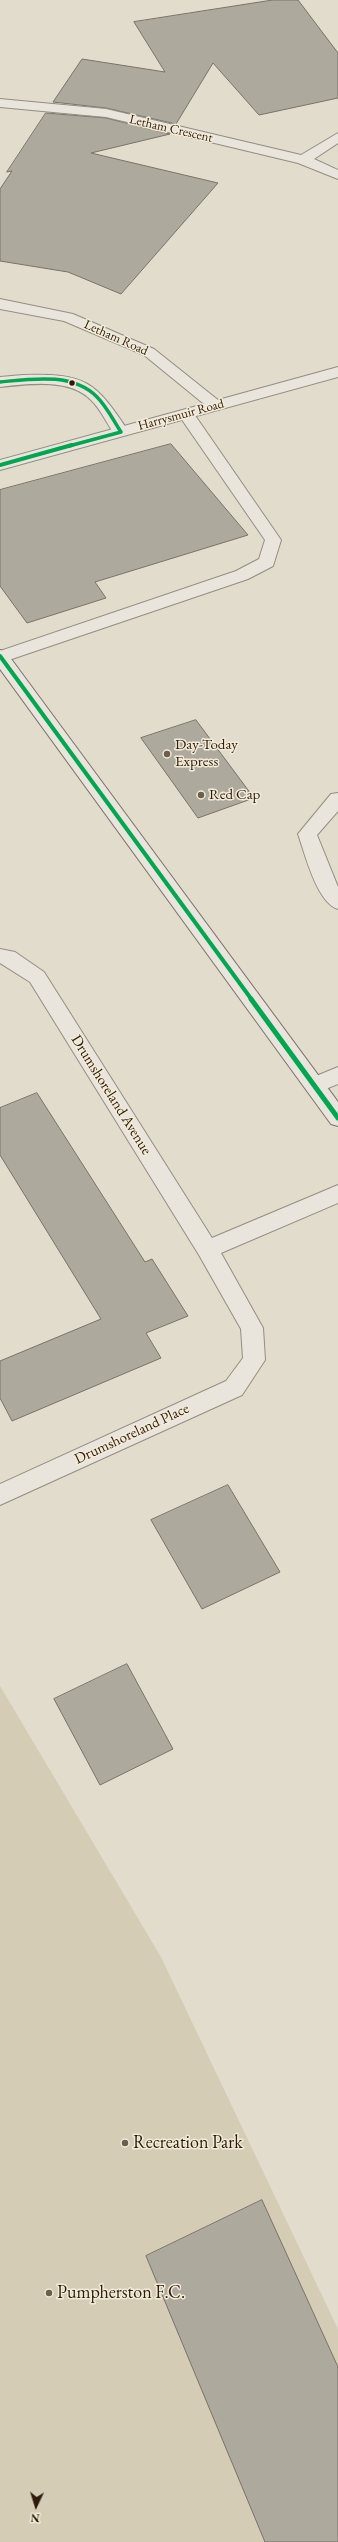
<!DOCTYPE html>
<html>
<head>
<meta charset="utf-8">
<style>
  body { margin:0 }
  #map { position:relative; width:338px; height:2542px; overflow:hidden; background:#e2dccc; font-family:"EB Garamond",serif }
  canvas { display:block }
  .north { position:absolute; left:16px; top:2486px; width:40px; height:40px; -webkit-text-stroke:3px #f2ebd8; paint-order:stroke; rotate:184deg; font-size:11px; font-weight:700; line-height:16px; text-align:center; color:#2e1a0c }
  .north::after { content:''; display:block; margin:auto; width:14px; height:18px; background:#2e1a0c; clip-path:polygon(50% 0,100% 100%,50% 72%,0 100%) }
</style>
</head>
<body>
<div id="map">
<canvas width="338" height="2542"></canvas>
<div class="north">N</div>
</div>
<script>
const ctx = document.querySelector('canvas').getContext('2d');
ctx.lineJoin = 'round';
function paint(path, color) { ctx.fillStyle = color; ctx.fill(path, 'evenodd'); }
function strokePath(path, color, width, dash) { ctx.strokeStyle = color; ctx.lineWidth = width; ctx.lineCap = dash ? 'butt' : 'round'; ctx.setLineDash(dash || []); ctx.stroke(path); }
function write(font, color, halo, rows, align = 'center') {
  ctx.font = font + ' "EB Garamond",serif'; ctx.lineWidth = 3; ctx.setLineDash([]); ctx.textBaseline = 'middle'; ctx.strokeStyle = halo; ctx.fillStyle = color; for (const [text, x, y, turn = 0] of rows) {
    ctx.save(); ctx.translate(x, y); ctx.rotate((+turn || 0) * Math.PI / 180); ctx.textAlign = isNaN(turn) ? turn : align; if (halo) ctx.strokeText(text, 0, 0); ctx.fillText(text, 0, 0); ctx.restore();
  }
}
paint(new Path2D(`
  M0,1686L161,1957L338,2329V2542H0Z`), '#d5ccb6');
const building = new Path2D(`
  M273,0H298L338,53V98L259,115L213,63L176,124L106,108L53,102L82,59L165,72L134,22Z
  M46,113L106,118L170,134L91,153L218,183L121,294L68,272L0,261V189L12,171L7,172Z
  M171,444L248,535L95,582L106,598L27,623L0,586V490Z
  M196,720L254,798L198,818L141,738Z
  M37,1093L145,1262L152,1259L188,1316L146,1333L161,1358L12,1421L0,1398V1361L101,1319L0,1155V1108Z
  M228,1485L280,1572L202,1609L151,1520Z
  M127,1664L173,1749L100,1785L54,1699Z
  M262,2200L338,2367V2542H265L146,2256Z`);
paint(building, '#aea99d');
strokePath(building, '#797268', 1);
const lane = new Path2D(`
  M23,375C86,373 95,381 129,432L127,435H115C107,424 101,409 90,399C68,378 28,384 0,387V377Z
  M186,409L192,411L281,540L273,566L248,579L0,663V651L236,571L259,559L265,540L178,414Z`);
const street = new Path2D(`
  M0,99L106,109L301,155L338,133V143L314,159L338,170V179L298,163L106,117L0,107Z
  M0,299L73,314L154,349L218,400L338,367V377L0,470V460L204,404L144,355L64,321L0,309Z
  M338,793V811L317,835L338,887V909C317,903 305,854 298,834L331,794Z
  M0,949L15,952L44,972L212,1238L338,1185V1203L221,1253L263,1328L265,1360L242,1395L0,1505V1484L226,1381L243,1358L241,1329L199,1255L30,982L0,963Z
  M338,1067V1084L316,1093L309,1091L306,1085L309,1079Z`);
const secondary = new Path2D(`
  M0,650L6,652L338,1102V1126L331,1124L0,669Z`);
strokePath(lane, '#938d82', 2);
strokePath(street, '#938d82', 2);
strokePath(secondary, '#797268', 2);
paint(lane, '#e9e5dd');
paint(street, '#e9e5dd');
paint(secondary, '#e9e5dd');
strokePath(new Path2D(`
  M0,382C31,379 72,372 97,397C107,407 113,420 121,432
  M69,446L121,432`), '#00a651', 3.5);
strokePath(new Path2D(`
  M0,465L72,445
  M0,656L252,1000`), '#00a651', 4);
strokePath(new Path2D(`
  M251,999L338,1118`), '#00a651', 5);
for (const [x, y, r, color] of [
  [72,383,3.5,"#2e1a0c"],
  [167,754,4,"#6d5e4f"],
  [201,795,4,"#6d5e4f"],
  [125,2143,4,"#6d5e4f"],
  [49,2293,4,"#6d5e4f"]
]) { const dot = new Path2D(); dot.arc(x, y, r, 0, 2 * Math.PI); ctx.fillStyle = color; ctx.fill(dot); strokePath(dot, '#f2ebd8', 1.5); }
write('13px', '#2e1a0c', '#f2ebd8', [
  ["Letham Crescent",171,129,13],
  ["Letham Road",116,338,24],
  ["Harrysmuir Road",181,415,-15]
]);
write('15px', '#2e1a0c', '#f2ebd8', [
  ["Day-Today",175,745],
  ["Express",175,762],
  ["Red Cap",209,795]
], 'left');
write('15px', '#2e1a0c', '#f2ebd8', [
  ["Drumshoreland Avenue",111,1095,58],
  ["Drumshoreland Place",132,1434,-25]
]);
write('18px', '#2e1a0c', '#f2ebd8', [
  ["Recreation Park",133,2143],
  ["Pumpherston F.C.",57,2293]
], 'left');
</script>
</body>
</html>
